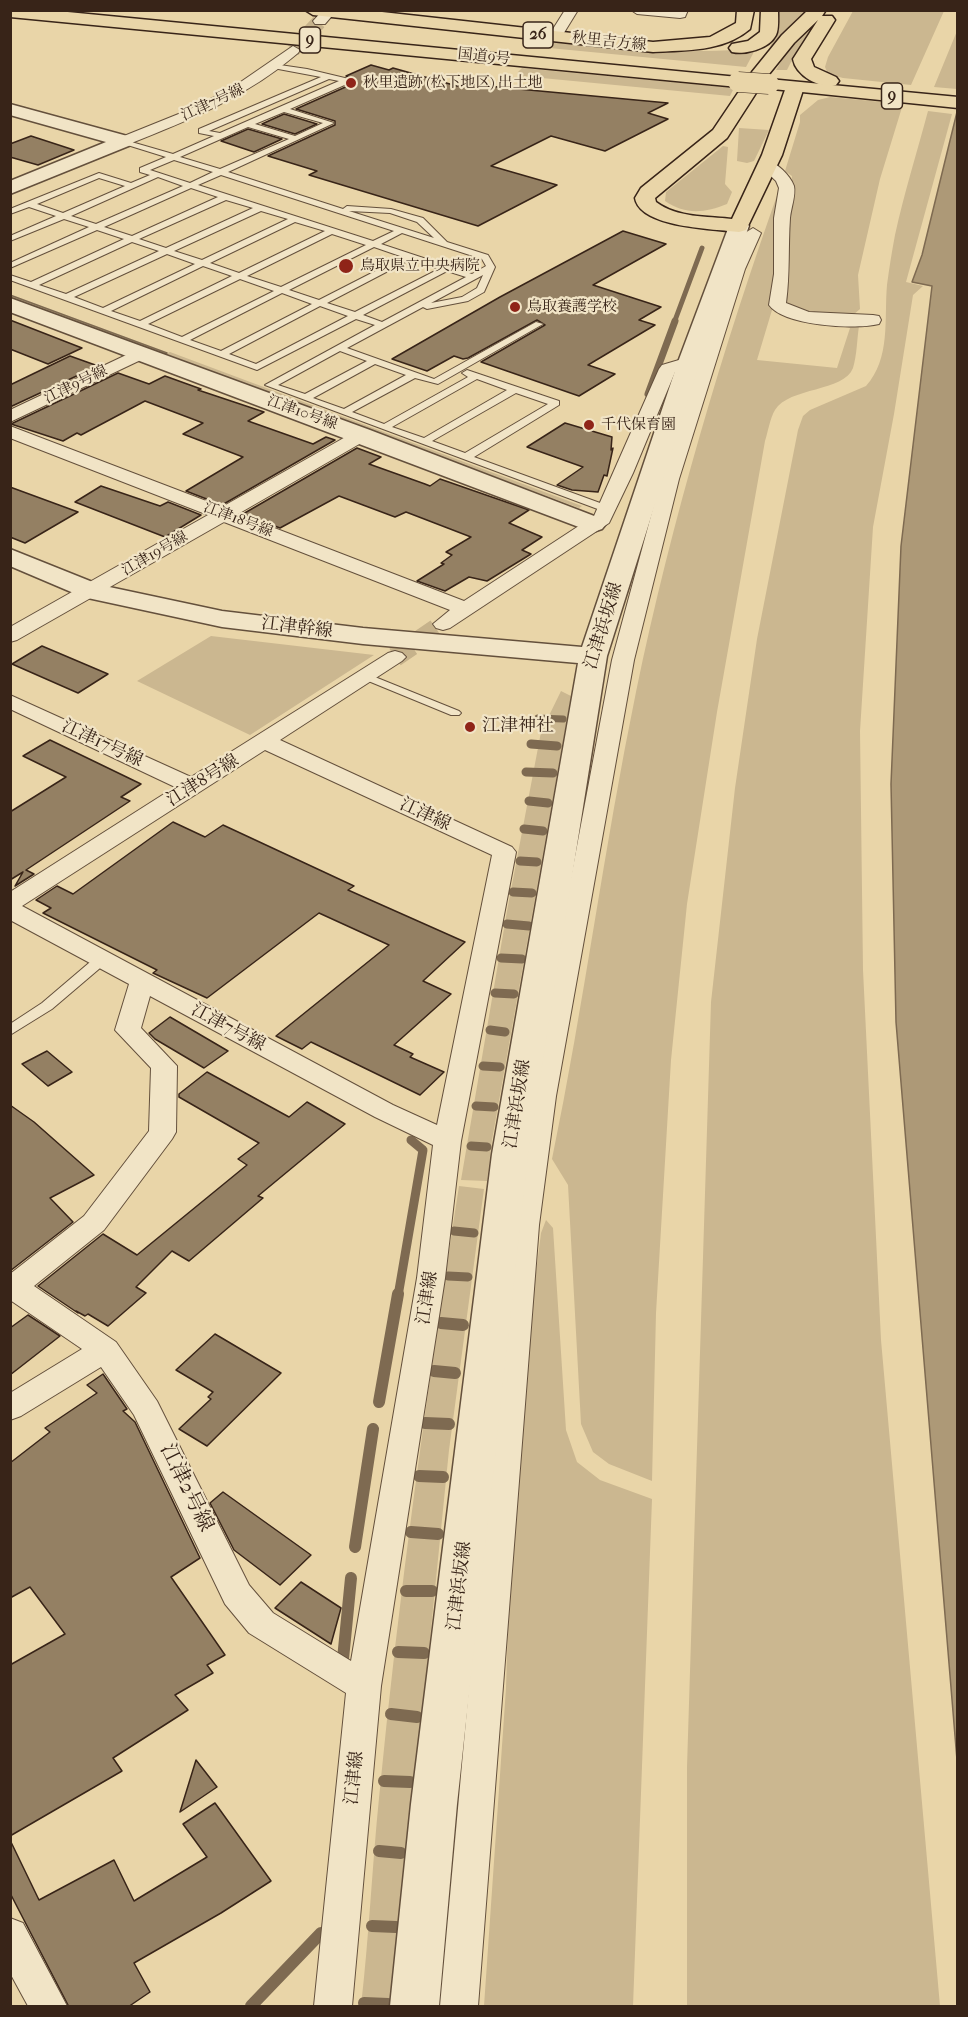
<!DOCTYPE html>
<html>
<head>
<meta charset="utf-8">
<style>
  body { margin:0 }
  #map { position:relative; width:968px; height:2017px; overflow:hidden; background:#e9d5a8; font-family:"IM FELL French Canon",serif }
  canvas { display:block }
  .frame { position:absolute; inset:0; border:12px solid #382418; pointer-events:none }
</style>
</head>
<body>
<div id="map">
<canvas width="968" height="2017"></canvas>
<div class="frame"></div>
</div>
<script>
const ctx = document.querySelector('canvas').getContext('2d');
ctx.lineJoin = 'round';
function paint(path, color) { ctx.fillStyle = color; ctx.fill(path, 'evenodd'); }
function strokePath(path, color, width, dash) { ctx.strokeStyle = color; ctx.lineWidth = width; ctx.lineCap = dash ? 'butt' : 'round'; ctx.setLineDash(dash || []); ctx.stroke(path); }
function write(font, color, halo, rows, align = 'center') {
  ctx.font = font + ' "IM FELL French Canon","Noto Serif JP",serif'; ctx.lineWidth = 4.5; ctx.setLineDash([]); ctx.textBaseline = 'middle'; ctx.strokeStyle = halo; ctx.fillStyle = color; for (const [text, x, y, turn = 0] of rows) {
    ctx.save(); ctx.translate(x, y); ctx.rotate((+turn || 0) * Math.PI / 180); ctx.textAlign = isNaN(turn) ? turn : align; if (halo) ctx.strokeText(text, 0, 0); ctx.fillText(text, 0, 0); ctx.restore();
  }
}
paint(new Path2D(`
  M777,11H807L768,53L774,36Z
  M853,11H944L911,85L843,78L828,74L825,67L828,57Z
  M824,13L798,58L791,62L787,70H776L792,43Z
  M957,31V89L934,87Z
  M556,39C623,46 688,56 756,48L746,67L539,47L542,42H553Z
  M522,68L734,88L730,96L521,76L518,72Z
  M830,97L903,104L880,179L858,275L860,309L853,315L798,313L783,306L792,176L785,171L800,122V115L818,100Z
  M928,111L952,114L906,282L923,286L913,295L894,414L873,527L860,731L863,970L881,1340L940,2006H687V1767L711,1002L735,788L757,639L798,430L803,416L810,410L866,386C891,358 884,319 887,285C889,269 892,251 895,235C904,194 917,152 928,111Z
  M739,128L769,130L754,161L747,163L737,161Z
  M723,146L728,147L725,184L732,192L727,204C705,213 685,215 665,201L666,192Z
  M781,184L772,310L757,360L837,368L850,328L815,321L859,326C857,339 857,355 853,368C844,392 789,387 775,410C770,418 768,432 765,441L717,712L687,904L671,1060L656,1313L652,1481L609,1464L593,1452L581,1424L568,1185L552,1159C584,1004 604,847 636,692C672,519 722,350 781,184Z
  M170,352L582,506L579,508L165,354Z
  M211,636L374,655L250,735L137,681Z
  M561,691L571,696L492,1140L487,1181L461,1180L507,911L541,732Z
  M459,1186L484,1189L449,1450L393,2006H361C369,1937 372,1868 379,1798C399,1593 427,1390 459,1186Z
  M546,1220L553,1228L566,1430L577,1462L600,1480L652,1499L633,2006H484L506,1688L510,1559L527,1343L541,1233Z`), '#cbb790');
const water = new Path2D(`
  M957,112V1760L896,1022L891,784L901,546L932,286L912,282L922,255Z
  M10,295L167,353L164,354L11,298Z`);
paint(water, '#ad9977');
strokePath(water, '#7e6a51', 1.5);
strokePath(new Path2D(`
  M674,323L702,248`), '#7e6a51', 5);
strokePath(new Path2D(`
  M648,394L675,321
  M538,718L563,719`), '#7e6a51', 7);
strokePath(new Path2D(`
  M531,744L557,746
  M526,772L553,773
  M529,801L548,803
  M524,829L543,831
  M520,861L537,862
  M513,892L532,893
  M507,924L529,926
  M501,958L522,959
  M495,993L514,994
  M490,1030L505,1032
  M483,1066L500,1067
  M476,1106L494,1107
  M471,1146L487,1147
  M454,1231L474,1233
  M448,1276L468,1277
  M398,1296L423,1150L411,1140`), '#7e6a51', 9);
strokePath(new Path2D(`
  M441,1323L463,1325
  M434,1371L455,1373
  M379,1402L398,1294
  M425,1423L449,1424
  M419,1476L443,1477
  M411,1532L438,1534
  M355,1547L373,1429
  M406,1591H432
  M398,1652L424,1653
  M343,1659L351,1578
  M391,1714L417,1717
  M384,1781L410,1782
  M379,1851L401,1853
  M372,1926L396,1927
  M364,2003L388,2004
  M251,2006L321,1933`), '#7e6a51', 12);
const building = new Path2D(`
  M371,65L389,70L393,68L457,86L477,82L497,87L668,103L648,113L668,119L605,151L551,136L491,166L557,185L478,226L309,175L317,171L268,156L335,125V121L296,109L350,85L351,78L346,76Z
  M284,114L317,124L295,134L262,124Z
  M248,129L282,139L254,152L221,141Z
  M31,136L74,150L38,165L10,157V144Z
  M623,231L666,244L593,285L661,307L639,320L655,325L588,365L615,374L579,396L481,362L545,325L537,320L468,358L463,359L454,356L427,371L392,359L500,297Z
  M10,320L82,348L48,364L10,349Z
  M70,356L98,366L10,407V385Z
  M118,373L149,384L165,376L201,389L198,390L264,412L248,421L313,444L326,437L335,440L222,505L186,491L243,457L183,434L203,423L145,401L81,435L77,433L63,441L11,424Z
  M565,423L612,437L611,450L613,448L607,476L604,475L598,492L572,490L557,485L583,467L527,447Z
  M357,448L381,457L369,464L425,484L430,486L440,479L529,510L509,523L542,537L522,550L531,554L487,581L469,577L445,591L417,581L444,564L441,563L452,555L446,552L471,537L406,512L395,517L339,496L280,528L243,514Z
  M101,486L160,506L168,502L201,515L165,537L75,502Z
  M10,487L78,512L25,543L10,537Z
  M42,646L108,674L78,693L12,664Z
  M50,740L141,784L121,797L130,801L26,870L34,874L15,886L23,872L10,880V812L66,777L23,756Z
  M173,822L205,837L223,825L354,886L348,890L465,942L423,981L451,994L394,1045L413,1054L410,1057L444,1072L420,1095L311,1042L302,1049L276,1036L389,945L319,913L207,998L153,973L157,970L43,913L51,908L36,900L57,886L73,894Z
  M170,1017L228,1051L204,1068L155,1039L149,1033Z
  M47,1051L72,1072L48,1086L22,1064Z
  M207,1072L289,1117L307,1102L345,1124L258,1196L263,1198L189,1261L172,1251L136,1287L146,1293L108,1326L88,1314L85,1316L76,1311L78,1313L38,1286L103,1234L137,1255L247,1165L238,1159L259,1143L179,1097V1094Z
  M10,1105L34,1122L94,1175L50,1198L73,1222L10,1271Z
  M28,1315L60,1336L10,1375V1328Z
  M215,1334L281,1373L207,1446L179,1429L211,1399L208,1397L213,1392L176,1370Z
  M103,1374L127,1409L123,1411L135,1422L200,1558L171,1577L225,1655L207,1665L213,1673L175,1695L188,1710L113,1758L122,1771L10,1836V1665L65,1634L30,1587L10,1598V1463L50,1432L45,1428L97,1393L87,1385Z
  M223,1492L311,1555L280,1585L234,1550L210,1503Z
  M301,1582L341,1608L331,1644L275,1608Z
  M196,1760L217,1787L180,1812Z
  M215,1803L271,1881L221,1913L134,1963L150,1992L128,2007H69L10,1893V1840L39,1900L114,1860L134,1901L207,1857L183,1824Z`);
paint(building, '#948063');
strokePath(building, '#382418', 1.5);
strokePath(new Path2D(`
  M293,50L320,21`), '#c6b28b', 15, [15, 8]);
strokePath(new Path2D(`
  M395,657L443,624`), '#c6b28b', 20, [20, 10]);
const service = new Path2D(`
  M273,64L307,69L349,79V83L290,109L334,123L228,172L343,209L347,206L391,209L423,218L447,242L488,255L495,267L484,292L468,301L427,309L423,307L347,348L434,379L536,322L543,324L438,384L415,378L352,412L384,424L468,377L462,373L467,370L559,401V405L474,457L611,507V511H603L265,385L375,325L356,319L257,370L10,280V275L31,282L124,239L97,230L10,268V263L89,227L64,219L10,241V236L56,216L29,207L10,214V209L99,173L131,183L150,175L140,172V168L166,157L121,143V139L173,154L214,136L199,133V129L321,77L273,68ZM329,79L339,81L220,133L209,131ZM284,112L323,123L295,136L255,124ZM248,127L289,139L220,169L180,157ZM174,160L213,172L190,183L150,170ZM221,175L394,231L373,241L198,185ZM158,177L183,186L96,224L71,216ZM99,178L125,186L63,213L37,204ZM191,188L218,197L132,236L104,227ZM226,200L253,208L166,248L139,239ZM261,211L288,219L202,260L174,251ZM349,211L390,213L417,222L434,238ZM295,222L325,231L239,273L210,263ZM402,233L482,259L486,266L472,274L381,244ZM332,234L366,245L281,287L247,276ZM132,242L159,251L66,294L39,285ZM374,247L403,257L319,300L289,290ZM167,254L195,264L103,308L74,297ZM411,259L439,269L355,312L327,303ZM203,266L232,276L140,321L111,311ZM447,271L466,277L382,322L363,315ZM483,275L477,288L462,297L431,303ZM240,279L274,291L182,337L148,324ZM282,293L312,304L221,351L190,340ZM320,306L348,316L256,364L229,354ZM340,351L367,361L305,394L278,385ZM375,364L406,375L344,409L313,398ZM477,379L507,390L424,438L392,427ZM516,393L548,404L465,453L432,441Z
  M365,673L459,711L461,713L459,715H451L361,678V674Z
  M101,956L108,960L106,963L52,1009L10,1035V1024L42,1003L96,957Z`);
const minor = new Path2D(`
  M323,10H337L325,24H315L313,21Z
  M565,10H578L562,36L525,34L518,30L525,26L553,29Z
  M631,10H688L685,17L680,18L637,14Z
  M293,46L300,50L298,53C248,96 190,120 129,144H119L117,141L119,138L186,111L229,90Z
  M767,160C777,163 790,175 794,186C796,195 791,208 790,218C788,247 790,274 786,303L809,312L873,315L879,316L881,320L879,324C855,330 784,326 769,305L774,274V218L779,188L776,181L759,165Z
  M753,228L761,233L745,269L679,479L634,660L556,1096L539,1225L478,2006H440L511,1225L530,1096L612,660L661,479L729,269L745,233Z
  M141,348L147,349L150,353L147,357L10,422V410Z
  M689,357L695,358L698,362L695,366L675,372L633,473L609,523L450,628L443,630L436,628L433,624L450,610L224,522L17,640L10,642V627L208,515L10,438V426L222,507L356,431H368L371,435L368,439L238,514L464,601L594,516L659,369L662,365Z
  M395,651L402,653L406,657L402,661L280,740L512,847L516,852L461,1141L445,1278L381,1686L352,2006H314L346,1693L249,1633L225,1604L134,1415L101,1367L21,1416L10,1420V1393L82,1349L10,1300V1274L84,1216L149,1131L151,1068L115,1030L129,984L10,920V892L175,787L10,709V695L191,777L388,653ZM265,750L492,855L437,1125L393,1105L22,906ZM150,996L375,1117L433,1145L417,1278L351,1661L273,1613L249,1585L157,1401L116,1342L34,1286L104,1230L172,1139L176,1132L177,1066L141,1028Z
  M10,1918L23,1923L67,2006H28L10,1973Z`);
const tertiary = new Path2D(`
  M10,104L131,137L134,141L131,145L10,194V181L106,142L10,115Z
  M739,220L746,222L749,226L700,362L607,656L528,1154L457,1804L439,2006H390L411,1804L492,1154L578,663L363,644L222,627L83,597L10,566V549L100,585L222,611L363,628L582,647L678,362L729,226L732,222Z
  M10,298L370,430L602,519L606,524L602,529L593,532L584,529L10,312Z`);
const primary = new Path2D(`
  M305,10H364L653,42L710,37L736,23L737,10H754L750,29C723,52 687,50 653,52L313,15Z
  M761,10H778C778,18 779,29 776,35C769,49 745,55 732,52L729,48L732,44L748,41L760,32Z
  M808,10H826L822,16H832L835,20L811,59L814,67L836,77L839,81L836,85C820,89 796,76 793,59L818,20L794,43L765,79L727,138L655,198L656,202C677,218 707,216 732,219L762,155L786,87L789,83H801L804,87L782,155L746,230L739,232C715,229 640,228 635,198L641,188L713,130L752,72L782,35Z`);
const trunk = new Path2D(`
  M10,10H47L738,77L744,78L747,82L744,86L738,87L10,17Z
  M769,79L958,97V108L763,88L760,84L763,80Z`);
strokePath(service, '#64503c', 2);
strokePath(minor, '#64503c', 2);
strokePath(tertiary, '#64503c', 3);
strokePath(primary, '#382418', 3);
strokePath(trunk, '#382418', 3);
paint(service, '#f1e4c6');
paint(minor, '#f1e4c6');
paint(tertiary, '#f1e4c6');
paint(primary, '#e9d5a8');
paint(trunk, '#e9d5a8');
const trunkBridge = new Path2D(`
  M738,82L769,84`);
strokePath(trunkBridge, '#382418', 21, []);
strokePath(trunkBridge, '#e9d5a8', 20);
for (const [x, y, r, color] of [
  [351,83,6,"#8f2418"],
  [346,266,8,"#8f2418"],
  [515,307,6,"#8f2418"],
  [589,425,6,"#8f2418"],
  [470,727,6,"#8f2418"]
]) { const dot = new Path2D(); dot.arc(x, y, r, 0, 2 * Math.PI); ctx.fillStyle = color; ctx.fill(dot); strokePath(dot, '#f1e4c6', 2); }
write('15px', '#382418', '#f1e4c6', [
  ["秋里吉方線",609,42,6],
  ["国道9号",484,57,6],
  ["江津7号線",213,103,-25],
  ["江津9号線",76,385,-26],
  ["江津10号線",302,413,20],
  ["江津18号線",238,520,21],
  ["江津19号線",155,554,-30]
]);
write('15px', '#382418', '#f1e4c6', [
  ["秋里遺跡 (松下地区) 出土地",363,83],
  ["鳥取県立中央病院",360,266],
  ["鳥取養護学校",527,307],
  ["千代保育園",601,425]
], 'left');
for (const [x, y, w] of [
  [538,35,30],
  [310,40,21],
  [892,96,21]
]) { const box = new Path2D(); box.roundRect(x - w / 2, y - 13, w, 26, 4.5); ctx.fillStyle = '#f1e4c6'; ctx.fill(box); strokePath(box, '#382418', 1.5); }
write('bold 16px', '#382418', null, [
  ["26",538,35],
  ["9",310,40],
  ["9",892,96]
]);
write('18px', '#382418', '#f1e4c6', [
  ["江津浜坂線",604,626,-73],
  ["江津幹線",297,628,7],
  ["江津17号線",102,744,25],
  ["江津8号線",203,781,-32],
  ["江津線",425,815,25],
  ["江津7号線",228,1028,28],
  ["江津浜坂線",518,1104,-81],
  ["江津線",428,1298,-81],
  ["江津浜坂線",460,1586,-83],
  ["江津線",355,1778,-84]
]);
write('18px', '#382418', '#f1e4c6', [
  ["江津神社",482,727]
], 'left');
write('21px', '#382418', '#f1e4c6', [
  ["江津2号線",186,1488,64]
]);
</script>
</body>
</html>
